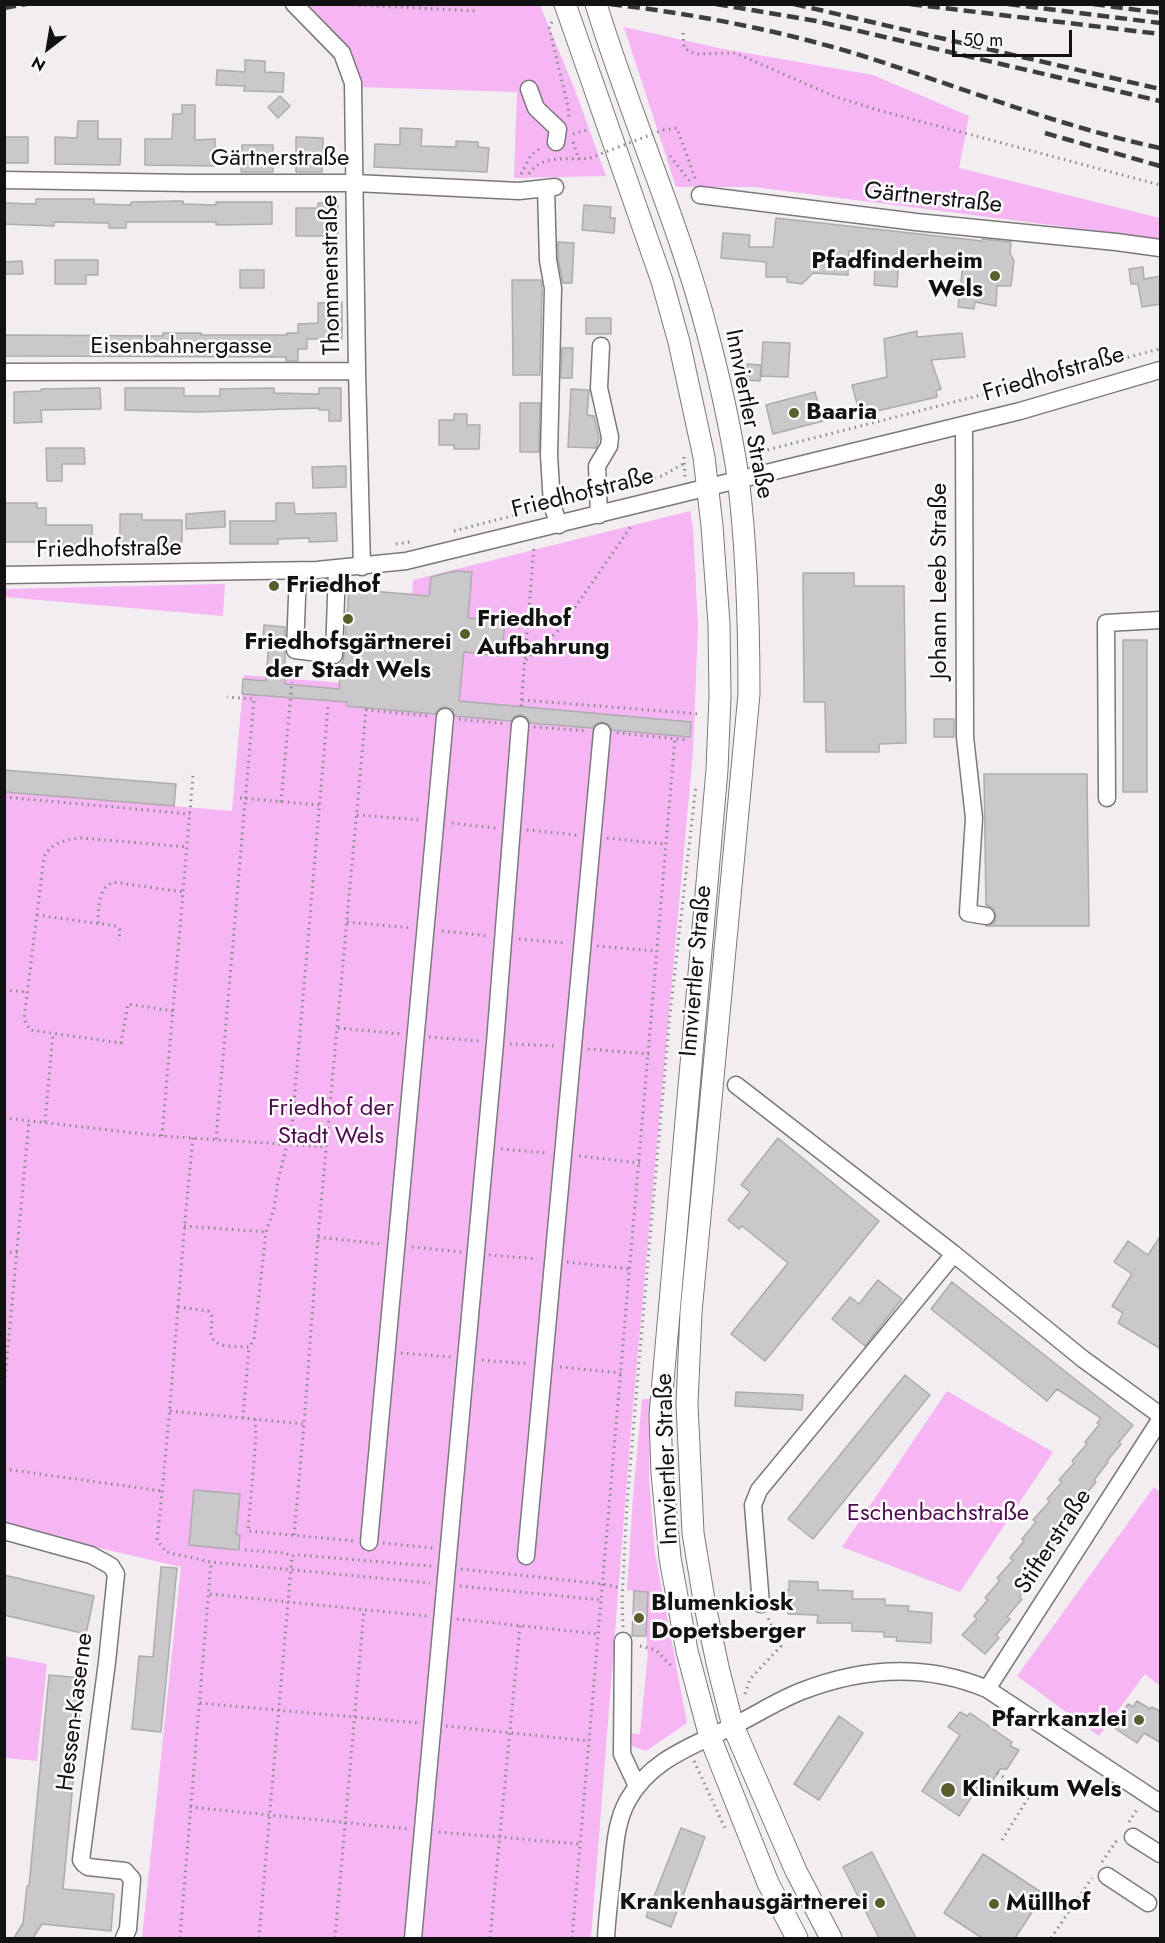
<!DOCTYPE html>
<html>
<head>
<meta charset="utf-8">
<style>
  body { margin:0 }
  #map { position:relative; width:1165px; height:1943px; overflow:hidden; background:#f1edf0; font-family:Jost,sans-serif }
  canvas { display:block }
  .frame { position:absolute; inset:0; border:6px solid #131213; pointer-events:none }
  .north { position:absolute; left:18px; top:18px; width:60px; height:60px; -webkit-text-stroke:4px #fefbfe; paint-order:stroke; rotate:211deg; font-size:16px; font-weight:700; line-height:24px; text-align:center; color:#131213 }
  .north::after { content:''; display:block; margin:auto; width:21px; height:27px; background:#131213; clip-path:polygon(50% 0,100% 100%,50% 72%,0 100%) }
  .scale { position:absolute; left:952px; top:30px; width:120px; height:27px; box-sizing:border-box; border:3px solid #131213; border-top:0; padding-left:8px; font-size:18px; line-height:21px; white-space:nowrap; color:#131213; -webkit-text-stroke:4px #fefbfe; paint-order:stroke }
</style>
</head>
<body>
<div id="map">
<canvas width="1165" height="1943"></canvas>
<div class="frame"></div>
<div class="north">N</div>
<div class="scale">50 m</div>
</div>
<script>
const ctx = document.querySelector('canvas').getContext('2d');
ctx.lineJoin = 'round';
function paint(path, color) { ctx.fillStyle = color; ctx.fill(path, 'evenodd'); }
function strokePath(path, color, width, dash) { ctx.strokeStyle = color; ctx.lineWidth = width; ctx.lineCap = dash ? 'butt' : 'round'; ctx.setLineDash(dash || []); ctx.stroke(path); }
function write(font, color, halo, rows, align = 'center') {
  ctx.font = font + ' Jost,sans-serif'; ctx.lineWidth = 5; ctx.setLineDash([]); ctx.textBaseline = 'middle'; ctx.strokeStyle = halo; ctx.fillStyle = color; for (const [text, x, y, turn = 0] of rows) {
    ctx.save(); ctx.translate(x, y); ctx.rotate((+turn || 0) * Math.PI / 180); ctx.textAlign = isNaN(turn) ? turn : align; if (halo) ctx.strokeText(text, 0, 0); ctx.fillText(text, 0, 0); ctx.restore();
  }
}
paint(new Path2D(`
  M298,5H540L575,90L606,176L514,178L517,92L359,87Z
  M624,27L723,49L873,75L969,116L959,168L1160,218V239L754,187H676Z
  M690,511L693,528L698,626L693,752L632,1417L591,1938H142L181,1567L5,1526V784L6,785V792L232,811L244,675L405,688L413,580Z
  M225,584L223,616L5,597V589Z
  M947,1391L1053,1452L960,1592L842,1547Z
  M642,1399H650L649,1479L655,1553L687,1723L646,1751L632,1746L630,1733L640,1734L648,1652L646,1636L648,1593L627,1590L633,1497Z
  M1154,1487L1160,1492V1686L1145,1674L1099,1736L1017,1676Z
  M5,1656L47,1664L37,1761L5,1758Z`), '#f5b6f3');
const building = new Path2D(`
  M245,60L265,61V72L284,73L283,92L244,91L245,86L216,85L217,70L245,72Z
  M280,96L290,106L278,118L268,107Z
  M182,105H195V140L215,139V166L145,165V139H172L173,114H182Z
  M78,121H98V139H121L120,165L55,164V137L77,138Z
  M400,128L422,129L421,146L456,147V141L478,142V147L489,148L487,172L374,167L375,144L400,145Z
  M5,137H28V163H5Z
  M296,137L323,138L322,172H296Z
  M242,145H273V172H241Z
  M36,199H94V204L131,205V202L183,201V204L216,205V202H272V224L216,225V222H126V228H109V223L54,222V226L4,224V203L36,204Z
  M318,203H338V236H296V208H318Z
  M584,205L611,207L610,218H615L614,233L582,230Z
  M776,218L982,241V239L1011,242L1010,253L1014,261L1011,286H997L996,306L975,302L974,309L958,307L963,264L948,263L949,258L919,254V259L899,257L897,287L874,285L876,254L849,251L848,275L813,273L802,284L787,282V277H766V262L721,258L723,233L750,235L749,247H773Z
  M558,242L574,243L572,283H563L558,259Z
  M55,260H98V275H86V284H55Z
  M22,261L23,274H4V262Z
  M1143,267L1144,279L1161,276V304L1142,307L1138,284H1131L1129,269Z
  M240,270H264V288H240Z
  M512,280H541L542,289L540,375H513Z
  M342,302V339H307V349H298V361H286V357L4,356V335L163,336V333H201V335H287V333H298V324L318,323V303Z
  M586,318H611V334H586Z
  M917,331V337L962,333L965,357L931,360L941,389L936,391L937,397L860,415L852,385L887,377L884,339Z
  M763,342L790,343L788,377L761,376Z
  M562,348H573L572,378H561Z
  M747,364L761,365L760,381L746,380Z
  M100,388L101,409L41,410L42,422L14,423V392L41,391V389Z
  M125,388H184V396H220V389L274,388V393L319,394V388H341V421H329V410H319V408L197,412L125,410Z
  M571,389L589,390L587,415L594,416L599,438L596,448L568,447Z
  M815,392L823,421L773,434L766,405Z
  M520,403H540L539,452H520Z
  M454,414H467V425H480L479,449H454V445H439V420H454Z
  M46,448H84L85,464H62V481H47Z
  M346,466V487L313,488L312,467Z
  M4,503H37V508H46V525H92V548H43V542H4Z
  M276,503H294L295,514L336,513L337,541L309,542V538L278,539V544H230V521H276Z
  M225,511V527L186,529V514Z
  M120,514H142V520H182V542H171V545H120Z
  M455,571L472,572L468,618L505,621L502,656L464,652L459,701L691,722L690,737L612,730L608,724L602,722L597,723L592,728L530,723L526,717L521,715L515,716L511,721L455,716L452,709L445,707L440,708L435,714L347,706V702L242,694L243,679L266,681L269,639H263L264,625L285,627V684L339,689L341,663H343L344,655L349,589L429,596L431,577Z
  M803,573H854V586H904L906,743L879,744V752H826L825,702H804Z
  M1123,640H1147V792H1123Z
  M934,719H954V737H934Z
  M4,770L176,784L174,806L5,792Z
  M984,774H1087L1089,926H986L994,923L996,917L993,908L986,905Z
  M778,1138L879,1221L765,1361L731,1334L788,1263L742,1226L739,1229L728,1220L750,1192L741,1185Z
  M1161,1235V1349L1118,1323L1123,1313L1112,1306L1132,1274L1114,1262L1128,1241L1148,1255Z
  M878,1280L902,1299L865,1346L832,1319L850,1297L859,1304Z
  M952,1282L1133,1425L1119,1442L1121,1444L1107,1461L1108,1462L1094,1480L1096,1482L1082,1499L1084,1501L1070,1518L1072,1520L1056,1539L1059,1541L1044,1558L1047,1560L1033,1577L1035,1579L1019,1597L1022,1599L1007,1617L1010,1619L996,1635L999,1638L985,1654L962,1635L977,1619L974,1616L988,1600L985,1598L1000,1580L997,1578L1013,1560L1010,1558L1024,1541L1022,1539L1036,1522L1033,1520L1050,1501L1047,1499L1062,1482L1059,1480L1074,1463L1072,1461L1087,1444L1085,1442L1099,1425L1097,1423L1101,1418L1057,1389L1047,1401L931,1309Z
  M905,1375L930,1395L813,1539L788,1519Z
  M736,1392L803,1395L802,1410L735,1406Z
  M194,1490L240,1494L236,1534L240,1535L239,1550L189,1545Z
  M161,1567L177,1568L161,1732L132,1729L139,1656L153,1657Z
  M4,1575L94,1596L86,1634L4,1615Z
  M789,1581L818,1582V1590L853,1591L852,1599H885V1605L909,1606L908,1611L932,1613L931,1643L896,1641L897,1637H884V1632L852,1631V1623H817L818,1615L788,1614V1606H783V1590H789Z
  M634,1591L648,1592L646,1636H632Z
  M49,1675L83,1678L63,1889L114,1894L111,1931L42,1924L33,1938H14L23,1923L27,1886H29Z
  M1137,1701L1150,1709L1152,1707L1161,1712V1743L1144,1733L1137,1743L1113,1727L1128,1704L1133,1707Z
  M960,1712L967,1716L970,1713L1012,1742L1010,1746L1019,1750L1007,1769H1000L991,1783L984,1778L959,1816L922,1791L960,1735L948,1727Z
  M839,1716L863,1733L819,1800L794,1784Z
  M681,1828L705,1837L671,1927L646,1917Z
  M872,1852L916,1938H879L843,1867Z
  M983,1854L1044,1894L1015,1938H982L944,1913Z`);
paint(building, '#cbc8cb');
strokePath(building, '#aeabae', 1.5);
const minor = new Path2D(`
  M294,4L342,53L353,83L357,371L362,567
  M529,89L536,108L558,129L556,142
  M4,180L189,183H355L519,191L555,187
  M546,188L548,260L553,288L549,455L552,505L559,525
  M700,195L916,222L1116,242L1160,248
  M4,372L357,371
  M964,425L965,737L974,818L968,913L986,916
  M599,515L597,466L609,446L610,437L599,388L601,346
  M298,571L295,650L334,655L337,569
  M4,575L317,570L406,561L1020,411L1160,370
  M1107,798L1106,623L1160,620
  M736,1085L954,1254L1083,1359L1160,1415
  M4,1531L91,1555L111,1566L116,1574L107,1662L81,1860L84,1864L88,1867L125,1871L132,1879L128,1929L124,1938
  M369,1542L445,717
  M526,1556L602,732
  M761,1604L753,1505L759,1490L954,1254
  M623,1641L622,1754L637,1786
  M987,1689L1160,1420
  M1133,1837L1160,1854
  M1107,1876L1148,1903
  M413,1938L495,1043L520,725
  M606,1938C607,1917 610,1896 612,1875C615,1850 615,1823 628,1800C651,1759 693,1746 733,1726C756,1715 778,1700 802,1691C864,1667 925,1663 987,1689L1160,1803`);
const major = new Path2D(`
  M565,4L662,281L679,342L704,457L712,526L719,624L720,697L717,770L660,1415L662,1473L670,1558L687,1651L710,1737L768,1883L797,1938
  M596,4C630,116 679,222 708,335C720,381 731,430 738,477C747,549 749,622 749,694L691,1312L687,1404L693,1533L705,1606L718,1667L733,1726L796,1871L831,1938`);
strokePath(minor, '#7b787b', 19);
strokePath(major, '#7b787b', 23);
strokePath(new Path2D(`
  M335,4L478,11
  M552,22L549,27L568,106L569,118
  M683,33L684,48L695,54L735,53L836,97L878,110L1160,185
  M663,130L677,128L696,181
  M573,134L590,129
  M573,142L579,160
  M670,156L692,184
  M521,174L531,155L542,147
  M529,174C542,153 569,161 590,158
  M750,446L767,450L1160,349
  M684,457L685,477
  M614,489L662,476L683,464
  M567,501L584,496
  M454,531L538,509
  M396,544L410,542
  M526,660L560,629L632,525
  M522,700L700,714
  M521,706L534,547
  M459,719L506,724
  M534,727L587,731
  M617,733L687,740
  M4,797L190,814
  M240,798L319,805
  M281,802L292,682
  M357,815L421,820
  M452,823L496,828
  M527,830L577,835
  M607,838L665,844
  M37,915L116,926L120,930L119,941
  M347,922L411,928
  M98,923C99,907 97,890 113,882L183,892
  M442,931L489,936
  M519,939L566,943
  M597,946L656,951
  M4,990L27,992
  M173,1011L128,1004L121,1043L30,1030L24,1019L44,857C50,843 67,839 82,838L187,847
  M338,1028L402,1034
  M429,1037L480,1041
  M510,1044L557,1046
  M588,1049L649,1054
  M4,1118L162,1136L326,1147
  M45,1122L53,1033
  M162,1136L193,776
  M193,1138C179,1272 172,1406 157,1540L166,1552L211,1562L430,1583
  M216,1139L254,699L227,697
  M501,1149L548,1153
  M579,1156L640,1163
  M184,1226L266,1232
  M318,1237L381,1244
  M412,1247L462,1252
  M4,1252L17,1253
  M489,1255L537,1259
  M567,1262L631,1269
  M178,1307L208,1311L211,1313C213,1320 211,1326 211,1333C212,1349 237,1346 249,1347L254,1340L266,1232L274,1209L278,1180L292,1126L328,706
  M401,1353L452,1357
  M482,1360L529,1364
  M560,1367L621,1373
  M4,1389L29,1121
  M170,1411L304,1424
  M243,1418L249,1347
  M255,1419L256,1437L248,1531L355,1541
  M4,1469L162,1491
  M294,1535L304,1424L318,1237L366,710L429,716
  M383,1543L433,1548
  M245,1550L285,1553L292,1556L299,1555L431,1566
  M461,1569L603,1584L622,1588
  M460,1586L602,1600
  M210,1594L427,1616
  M457,1619L599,1634
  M623,1627L622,1600L627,1504L639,1362L670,1014L696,785
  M640,1646L656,1650L673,1668
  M745,1694L750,1679L781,1646L768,1618
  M200,1703L419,1723
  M446,1726L589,1741
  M694,1761L725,1828
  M997,1773L1019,1787
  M190,1807L409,1829
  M1129,1822L1138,1808
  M439,1832L580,1844
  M1002,1840L1030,1795
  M1102,1862L1117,1840
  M180,1938L211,1562
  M259,1938L292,1556
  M335,1938L364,1610
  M490,1938L520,1626
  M572,1938L675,739
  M1051,1938L1092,1878`), '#8a888a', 3, [1.5, 4.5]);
strokePath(minor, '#fff', 16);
strokePath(major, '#fff', 21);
strokePath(new Path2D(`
  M610,4C695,14 778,30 860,55C960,87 1058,126 1160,148
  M716,4L816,21L1160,101
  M794,4L1160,89
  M910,4L1160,34
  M1008,4L1160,23
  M1093,4L1160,13
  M4,8L26,4
  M1045,133L1160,166`), '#3f3e3f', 4.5, [12, 6]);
strokePath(new Path2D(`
  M590,158L663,130`), '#8a888a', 3, [1.5, 4.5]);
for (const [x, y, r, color] of [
  [995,276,6,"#595e2c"],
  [794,413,6,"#595e2c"],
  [274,586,6,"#595e2c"],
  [348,619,6,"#595e2c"],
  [465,634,6,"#595e2c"],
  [639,1618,6,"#595e2c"],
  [1139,1720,6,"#595e2c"],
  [948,1790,8,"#595e2c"],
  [880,1903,6,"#595e2c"],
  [994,1904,6,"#595e2c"]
]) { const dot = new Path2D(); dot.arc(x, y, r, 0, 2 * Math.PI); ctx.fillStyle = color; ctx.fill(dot); strokePath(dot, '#fefbfe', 2); }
write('24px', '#131213', '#fefbfe', [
  ["Gärtnerstraße",280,159],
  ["Gärtnerstraße",933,199,6],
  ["Thommenstraße",332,275,-91],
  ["Eisenbahnergasse",181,347],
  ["Friedhofstraße",1054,375,-16],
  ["Innviertler Straße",748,414,79],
  ["Friedhofstraße",583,494,-14],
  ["Friedhofstraße",109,550,-1],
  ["Johann Leeb Straße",940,581,-90],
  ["Innviertler Straße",697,971,-85],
  ["Innviertler Straße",668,1459,-92],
  ["Stifterstraße",1054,1542,-57],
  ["Hessen-Kaserne",76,1712,-83]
]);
write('bold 24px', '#131213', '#fefbfe', [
  ["Pfadfinderheim",983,262,"right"],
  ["Wels",983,290,"right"],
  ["Baaria",806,413],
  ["Friedhof",286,586],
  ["Friedhof",477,620],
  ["Aufbahrung",477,648],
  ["Friedhofsgärtnerei",348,643,"center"],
  ["der Stadt Wels",348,671,"center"],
  ["Blumenkiosk",651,1604],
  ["Dopetsberger",651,1632],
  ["Pfarrkanzlei",1127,1720,"right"],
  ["Klinikum Wels",962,1790],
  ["Krankenhausgärtnerei",868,1903,"right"],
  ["Müllhof",1006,1904]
], 'left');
write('24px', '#4d0c4f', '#fefbfe', [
  ["Friedhof der",331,1109],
  ["Stadt Wels",331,1137],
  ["Eschenbachstraße",938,1514]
]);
</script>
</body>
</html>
